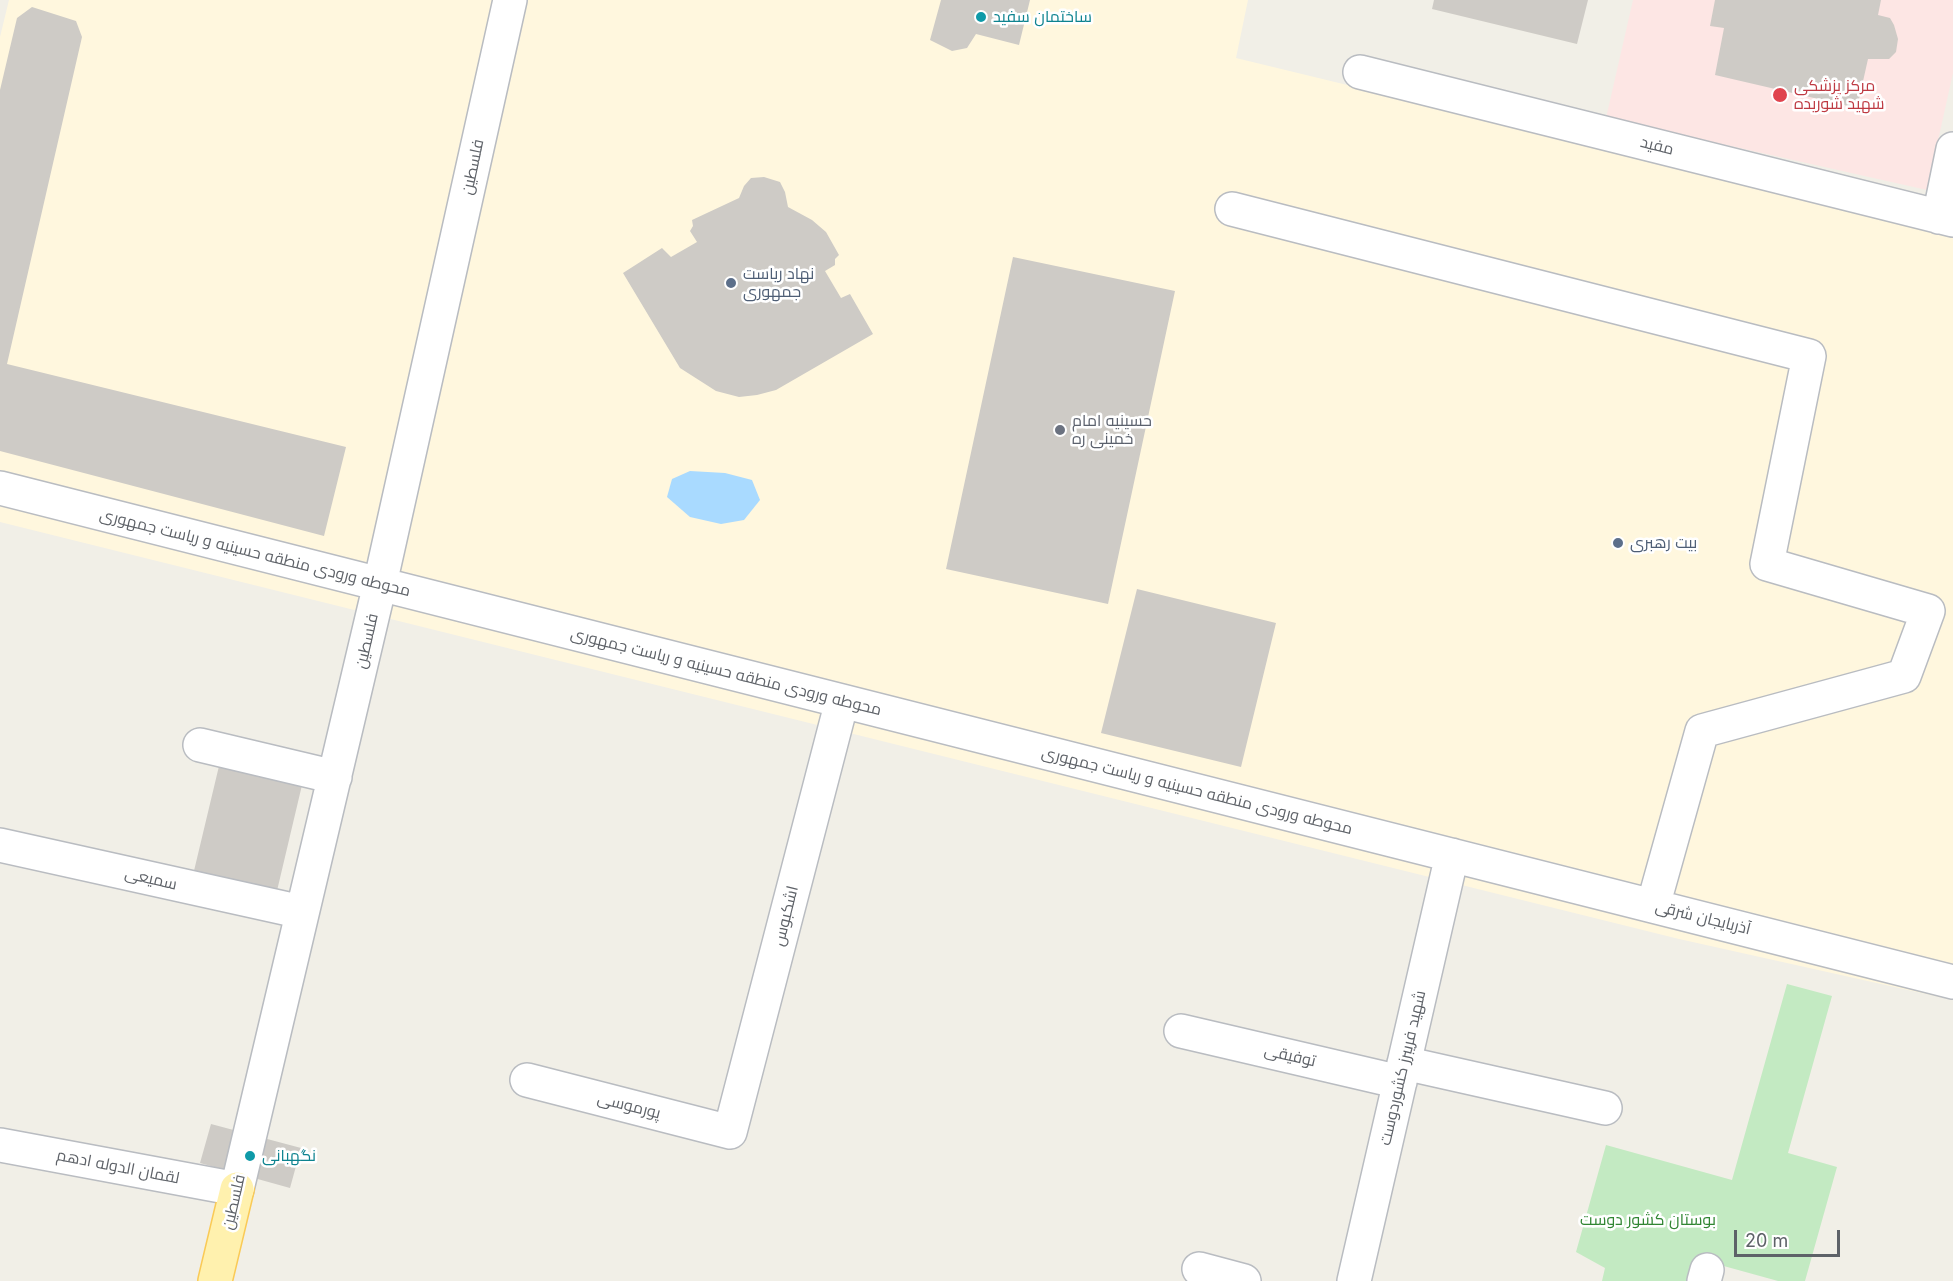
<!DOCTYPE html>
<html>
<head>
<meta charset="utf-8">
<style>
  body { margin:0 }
  #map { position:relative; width:1953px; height:1281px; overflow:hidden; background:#f1efe7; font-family:Inter,sans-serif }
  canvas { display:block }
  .scale { position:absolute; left:1734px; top:1230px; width:106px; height:27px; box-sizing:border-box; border:3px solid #5e6268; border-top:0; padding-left:8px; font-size:18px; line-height:21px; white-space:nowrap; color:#5e6268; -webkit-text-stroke:4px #fff; paint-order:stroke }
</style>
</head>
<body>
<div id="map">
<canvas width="1953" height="1281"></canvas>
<div class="scale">20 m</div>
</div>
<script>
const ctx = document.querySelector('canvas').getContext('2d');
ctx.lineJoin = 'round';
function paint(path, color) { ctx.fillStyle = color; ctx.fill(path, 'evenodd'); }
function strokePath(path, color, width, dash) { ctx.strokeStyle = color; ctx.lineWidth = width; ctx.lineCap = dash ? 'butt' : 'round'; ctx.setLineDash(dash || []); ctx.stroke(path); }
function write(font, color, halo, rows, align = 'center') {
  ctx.font = font + ' Inter,Cairo,sans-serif'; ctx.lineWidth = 5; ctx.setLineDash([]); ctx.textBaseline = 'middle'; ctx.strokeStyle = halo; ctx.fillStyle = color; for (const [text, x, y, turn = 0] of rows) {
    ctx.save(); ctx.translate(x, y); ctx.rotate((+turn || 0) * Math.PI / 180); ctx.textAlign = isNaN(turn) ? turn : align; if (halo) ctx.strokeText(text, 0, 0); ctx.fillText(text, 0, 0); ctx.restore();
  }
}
paint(new Path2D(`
  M9,0H1248L1236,58L1953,232V1000L1679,939L0,522V37Z`), '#fff7de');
paint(new Path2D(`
  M1633,0H1953V73L1927,190L1606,118Z`), '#fde6e4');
paint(new Path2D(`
  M1787,984L1832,996L1788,1153L1837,1167L1805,1281H1778L1702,1260L1696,1281H1602L1605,1268L1576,1252L1606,1145L1732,1180Z`), '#c3eac2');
paint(new Path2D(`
  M690,471L725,473L752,480L760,500L744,520L721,524L690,517L667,497L672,479Z`), '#a9daff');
paint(new Path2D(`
  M941,0H1030L1019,45L976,34L967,48L952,51L930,40Z
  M1434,0H1588L1577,44L1432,9Z
  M1715,0H1881L1878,15L1890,18L1894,25L1898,39L1896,52L1889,59H1868L1857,108L1715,75L1724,28L1710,26Z
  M32,7L76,21L82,37L7,364L346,447L324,536L0,451V90L17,18Z
  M764,177L780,182L785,192L788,207L812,220L826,232L839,255L835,259V265L825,271L841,298L850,294L873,334L776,390L757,395L739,397L716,391L680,368L623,273L662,248L671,257L697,242L690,231L693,226L692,220L739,198L744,186L751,178Z
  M1013,257L1175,291L1108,604L946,569Z
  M1137,589L1276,623L1241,767L1101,733Z
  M219,766L302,785L276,895L193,875Z
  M211,1124L301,1148L290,1188L200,1163Z`), '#cecbc6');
const minor = new Path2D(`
  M1360,72L1953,220
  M1232,209L1809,356L1767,564L1928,611L1904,676L1702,731L1653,906
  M1939,217L1953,149
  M0,488L1953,982
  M200,745L335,777
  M0,845L302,912
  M1181,1031L1400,1082
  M1404,1063L1605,1108
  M527,1080L730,1132L842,701
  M0,1145L237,1189L380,584L510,0
  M1199,1269L1244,1281
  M1354,1281L1452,855
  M1704,1281L1707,1270`);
const major = new Path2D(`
  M215,1281L237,1189`);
strokePath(minor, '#b9bcc1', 36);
strokePath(major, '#faca56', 36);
strokePath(minor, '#fff', 33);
strokePath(major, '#fff1ae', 33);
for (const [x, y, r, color] of [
  [981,17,6,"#0f9aa8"],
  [1780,95,8,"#e0444e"],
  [731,283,6,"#5c6f8a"],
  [1060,430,6,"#6b7280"],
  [1618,543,6,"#5c6f8a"],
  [250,1156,6,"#0f9aa8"]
]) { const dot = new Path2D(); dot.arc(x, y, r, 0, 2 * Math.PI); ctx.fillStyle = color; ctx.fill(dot); strokePath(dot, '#fff', 2); }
write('16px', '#0d838f', '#fff', [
  ["ساختمان سفید",993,17],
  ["نگهبانی",262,1156]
], 'left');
write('16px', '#be3a42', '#fff', [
  ["مرکز پزشکی",1794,86],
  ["شهید شوریده",1794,104]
], 'left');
write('16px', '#5e6268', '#fff', [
  ["مفید",1657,146,14],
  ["فلسطین",473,167,-78],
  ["محوطه ورودی منطقه حسینیه و ریاست جمهوری",255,553,14],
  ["فلسطین",367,641,-77],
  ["محوطه ورودی منطقه حسینیه و ریاست جمهوری",726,672,14],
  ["محوطه ورودی منطقه حسینیه و ریاست جمهوری",1197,791,14],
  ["سمیعی",151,879,13],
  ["اشکبوس",786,916,-76],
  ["آذربایجان شرقی",1703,918,14],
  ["توفیقی",1290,1056,13],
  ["شهید فریبرز کشوردوست",1403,1068,-77],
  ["پورموسی",629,1106,14],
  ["لقمان الدوله ادهم",118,1167,11],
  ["فلسطین",234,1202,-77]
]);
write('16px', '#4e5e75', '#fff', [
  ["نهاد ریاست",743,274],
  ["جمهوری",743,292],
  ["بیت رهبری",1630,543]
], 'left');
write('16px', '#5b616d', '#fff', [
  ["حسینیه امام",1072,421],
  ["خمینی ره",1072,439]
], 'left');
write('16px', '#308532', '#fff', [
  ["بوستان کشور دوست",1648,1220]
]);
</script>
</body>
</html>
